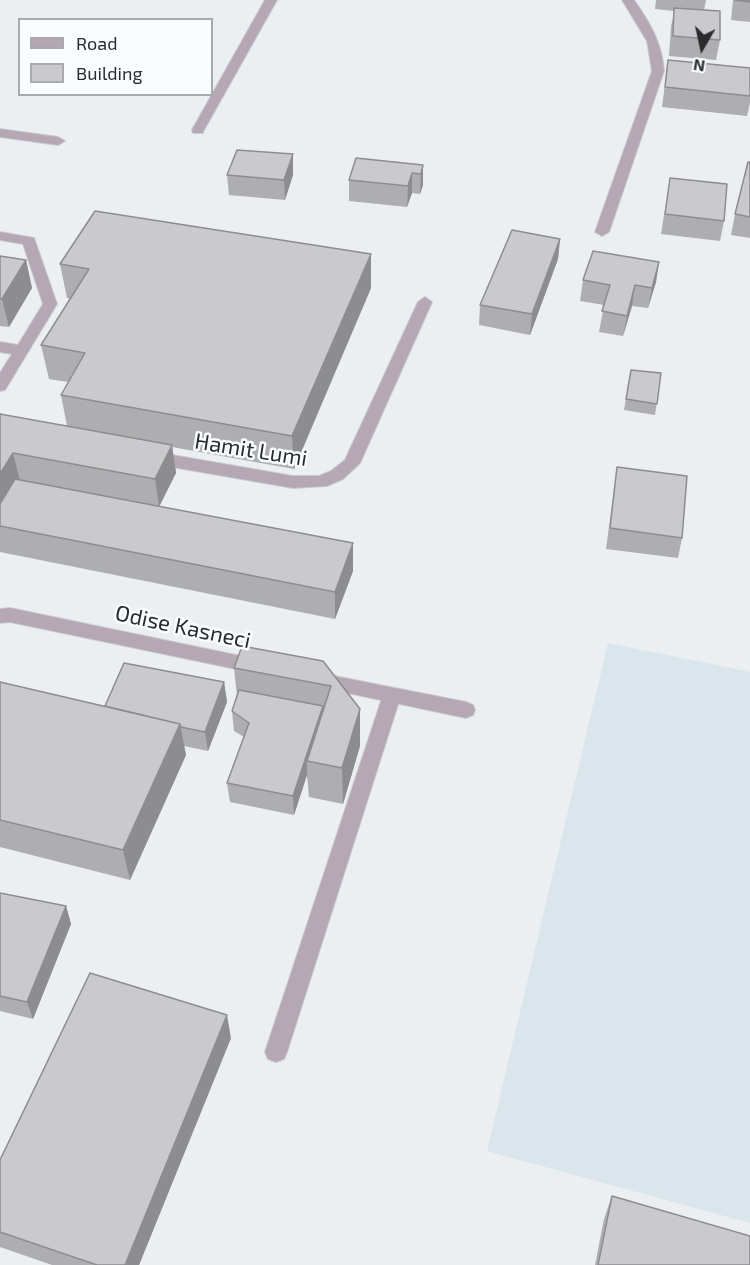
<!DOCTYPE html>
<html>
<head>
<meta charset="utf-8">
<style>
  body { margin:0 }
  #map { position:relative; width:750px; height:1265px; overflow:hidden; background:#eceff2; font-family:"Exo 2",sans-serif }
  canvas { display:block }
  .legend { position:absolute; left:18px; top:18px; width:195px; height:78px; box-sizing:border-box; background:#fafdff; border:2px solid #a7a9ab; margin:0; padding:8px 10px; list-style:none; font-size:18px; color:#2a2b2c }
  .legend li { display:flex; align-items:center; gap:12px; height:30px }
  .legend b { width:30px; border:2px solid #a7a9ab }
  .north { position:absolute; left:672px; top:18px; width:60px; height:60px; -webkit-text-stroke:4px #fafdff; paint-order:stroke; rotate:189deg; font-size:16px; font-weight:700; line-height:24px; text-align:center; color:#2a2b2c }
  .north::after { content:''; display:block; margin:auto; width:21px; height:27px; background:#2a2b2c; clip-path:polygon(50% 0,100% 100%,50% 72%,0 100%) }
</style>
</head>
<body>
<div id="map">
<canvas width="750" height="1265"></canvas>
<ul class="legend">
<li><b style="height:8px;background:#b5a7b3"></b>Road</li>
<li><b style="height:16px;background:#cac9cc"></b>Building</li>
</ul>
<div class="north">N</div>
</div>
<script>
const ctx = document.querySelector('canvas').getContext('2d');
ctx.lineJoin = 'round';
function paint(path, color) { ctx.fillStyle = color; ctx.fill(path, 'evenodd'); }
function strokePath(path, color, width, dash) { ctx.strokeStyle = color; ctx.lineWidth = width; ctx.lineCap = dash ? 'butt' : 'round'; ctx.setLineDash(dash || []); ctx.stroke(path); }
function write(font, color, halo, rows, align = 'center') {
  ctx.font = font + ' "Exo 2",sans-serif'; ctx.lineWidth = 5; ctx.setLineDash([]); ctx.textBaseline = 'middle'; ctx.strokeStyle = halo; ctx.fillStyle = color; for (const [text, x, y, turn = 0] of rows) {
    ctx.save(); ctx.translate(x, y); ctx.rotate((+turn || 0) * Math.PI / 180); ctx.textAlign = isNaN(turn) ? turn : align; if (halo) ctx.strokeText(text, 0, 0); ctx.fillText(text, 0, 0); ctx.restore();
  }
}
paint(new Path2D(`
  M608,643L750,672V1223L487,1151Z`), '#dbe5ec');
const service = new Path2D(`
  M0,232L34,238L57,304L5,390L0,391V373L12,354L0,352V342L18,345L43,304L23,244L0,240Z
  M425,297L432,302L360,463L343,479L327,486L293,488L149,463L143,461L141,457L143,453L149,451L293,476H319L331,471L345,460L418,302Z
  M392,688L399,690L401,695L287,1052L284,1059L276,1062L268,1059L265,1052L383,695L385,690Z`);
const minor = new Path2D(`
  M265,0H277L204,130L203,133H193L192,130Z
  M622,0H634C650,23 662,43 664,71L609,232L602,236L595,232L652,71L647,41Z
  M0,129L58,137L65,141L58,145L0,137Z
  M10,608L260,660L266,662L269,667L266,672L260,674L10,622L0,623V609Z
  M319,673L466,702L473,705L475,710L473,715L466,718L319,687L312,685L310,680L312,675Z`);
strokePath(service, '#c9ccce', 2);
strokePath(minor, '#c9ccce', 2);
paint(service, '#b5a7b3');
paint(minor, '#b5a7b3');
paint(new Path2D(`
  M656,0H706L704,10L720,40L716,60L669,56L671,27L674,11L655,9Z
  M733,0H750V22L731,20Z
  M668,60L750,68V103L747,116L662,107Z
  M293,154V175L285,200L229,195L227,175Z
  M750,162V238L731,235L735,214Z
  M423,165V185L420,194L412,193L407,207L349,201V180Z
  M670,178L724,221L720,241L661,234Z
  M560,239L558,259L530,335L479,325L480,305Z
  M0,256L26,260L32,288L9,327L0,326Z
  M659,262L656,282L648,308L632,306L623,336L599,332L604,305L580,301L583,280Z
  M60,264L371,288L294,469L172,447L176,473L159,506L353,571L335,619L0,552V414L67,426L61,395L68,382L49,379L41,345L71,299L67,298Z
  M631,370L661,373L655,415L624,410Z
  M617,467L682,538L678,558L606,549Z
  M323,661L360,709V746L343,804L309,797L307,775L294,815L230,802L227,783L244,737L234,731L232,711L237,696L234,668Z
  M0,682L105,706L224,682L227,702L208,751L184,746L186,755L130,880L0,847Z
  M0,893L66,906L71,924L33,1019L0,1011Z
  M231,1038L139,1265H52L0,1247V1160Z
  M612,1196L750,1265H595L604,1219Z`), '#aeadaf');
paint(new Path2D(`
  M293,154V175L285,200L284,180Z
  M423,165V185L420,194L421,174Z
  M412,173V193L407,207L408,186Z
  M560,239L558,259L530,335L532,314Z
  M371,254V288L294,469L292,436Z
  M26,260L32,288L9,327L2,299Z
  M659,262L656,282L648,308L652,288Z
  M635,285L632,306L623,336L627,316Z
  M172,445L176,473L159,507L155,479Z
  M13,453L20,481L0,514V474Z
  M353,543V571L335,619V592Z
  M224,682L227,702L208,751L205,732Z
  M323,706V726L307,761V775L294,815L293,796Z
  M360,709V746L343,804L342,768Z
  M180,724L186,755L130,880L123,850Z
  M66,906L71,924L33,1019L27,1002Z
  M227,1015L231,1038L139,1265H125Z`), '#8d8d8f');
const building = new Path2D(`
  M735,0H750V2Z
  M674,8L720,11V40L673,36Z
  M668,60L750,68V96L665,87Z
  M237,150L293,154L284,180L227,175Z
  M356,158L423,165L421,174L412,173L408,186L349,180Z
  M748,162H750V217L735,214Z
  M670,178L727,184L724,221L665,214Z
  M95,211L371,254L292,436L61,395L85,353L41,345L89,269L60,264Z
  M512,230L560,239L532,314L480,305Z
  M593,251L659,262L652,288L635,285L627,316L602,311L610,285L583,280Z
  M0,256L26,260L2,299H0Z
  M631,370L661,373L657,404L626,399Z
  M0,414L172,445L155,479L13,453L0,474Z
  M617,467L687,476L682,538L610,528Z
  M15,479L353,543L335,592L0,526V504Z
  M242,646L323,661L360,709L342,768L307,761L331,686L234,668Z
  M124,663L224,682L205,732L181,727L180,724L105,706Z
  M0,682L180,724L123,850L0,820Z
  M239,690L323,706L293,796L227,783L249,723L232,711Z
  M0,893L66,906L27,1002L0,996Z
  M90,973L227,1015L125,1265H97L0,1232V1160Z
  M612,1196L750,1236V1265H598Z`);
paint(building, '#cac9cc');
strokePath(building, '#8d8d8f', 1.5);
write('22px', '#2a2b2c', '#fafdff', [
  ["Hamit Lumi",251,450,9],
  ["Odise Kasneci",183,627,12]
]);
</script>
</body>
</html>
